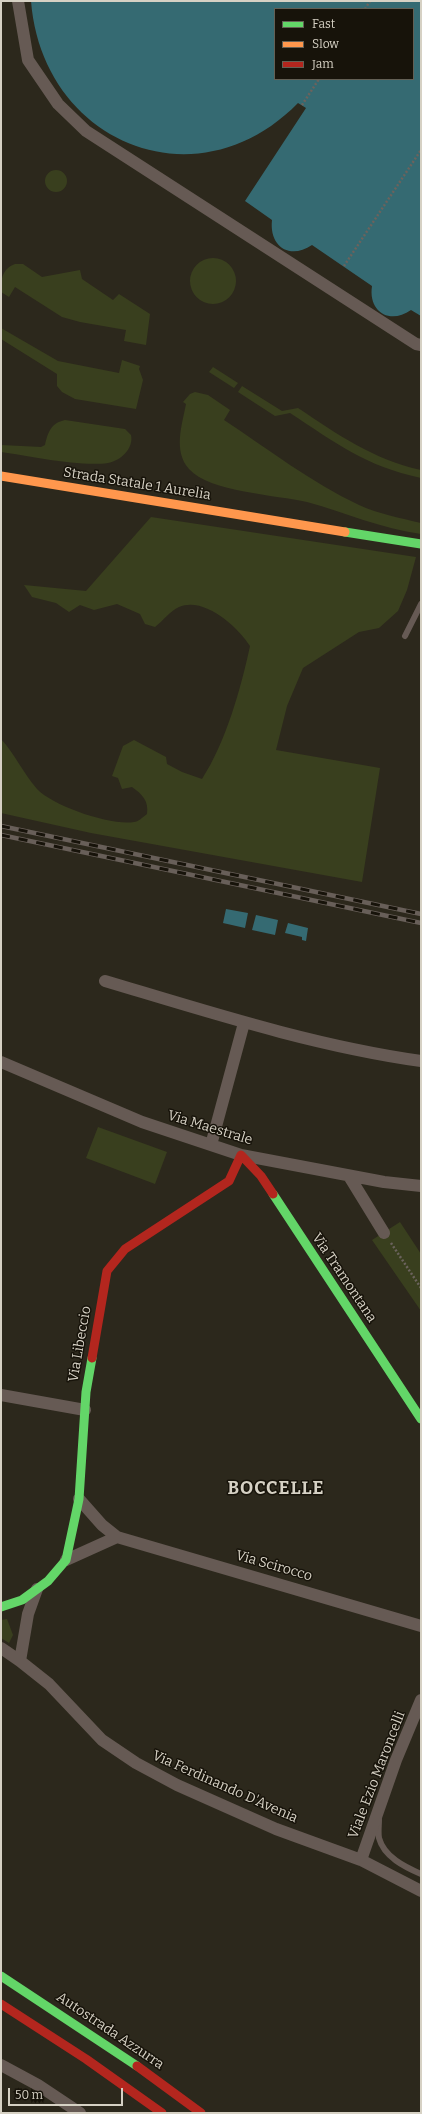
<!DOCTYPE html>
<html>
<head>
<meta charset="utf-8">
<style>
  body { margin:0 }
  #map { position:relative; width:422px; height:2114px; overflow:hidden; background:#2c281c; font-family:Bitter,serif }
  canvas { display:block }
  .frame { position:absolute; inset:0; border:2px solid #d6d1c4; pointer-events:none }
  .legend { position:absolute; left:274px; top:8px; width:140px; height:72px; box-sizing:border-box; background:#17130a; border:1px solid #635f54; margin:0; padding:5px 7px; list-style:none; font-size:12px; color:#d6d1c4 }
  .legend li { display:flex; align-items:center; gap:8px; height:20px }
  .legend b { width:20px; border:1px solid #635f54 }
  .scale { position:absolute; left:8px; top:2088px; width:115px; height:18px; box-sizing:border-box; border:2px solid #d6d1c4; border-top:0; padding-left:5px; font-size:12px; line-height:14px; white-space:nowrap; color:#d6d1c4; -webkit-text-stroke:3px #17130a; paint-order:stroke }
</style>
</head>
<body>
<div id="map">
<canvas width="422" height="2114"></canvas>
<div class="frame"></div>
<ul class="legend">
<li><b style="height:5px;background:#63d668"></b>Fast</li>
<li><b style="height:5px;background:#ff974d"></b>Slow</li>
<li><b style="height:5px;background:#b3261e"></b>Jam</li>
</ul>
<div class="scale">50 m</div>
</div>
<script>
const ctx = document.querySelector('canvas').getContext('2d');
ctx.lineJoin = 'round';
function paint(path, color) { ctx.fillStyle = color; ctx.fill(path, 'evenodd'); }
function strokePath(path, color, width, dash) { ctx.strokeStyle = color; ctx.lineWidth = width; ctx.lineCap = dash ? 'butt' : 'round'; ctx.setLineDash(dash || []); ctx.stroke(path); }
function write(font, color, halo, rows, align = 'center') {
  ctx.font = font + ' Bitter,serif'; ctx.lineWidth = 3; ctx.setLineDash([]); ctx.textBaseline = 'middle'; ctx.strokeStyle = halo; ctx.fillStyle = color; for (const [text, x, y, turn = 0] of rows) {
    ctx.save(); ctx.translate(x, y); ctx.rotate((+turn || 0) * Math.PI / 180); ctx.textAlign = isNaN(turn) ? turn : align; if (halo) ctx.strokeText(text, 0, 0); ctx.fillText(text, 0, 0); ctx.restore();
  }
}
paint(new Path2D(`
  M45 181a11 11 0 1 1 22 0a11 11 0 1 1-22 0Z
  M190 281a23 23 0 1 1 46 0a23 23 0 1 1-46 0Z
  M15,264H23L42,277L80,270L82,279L113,300L119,294L150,314L146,345L124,341L126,330L80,322L62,317L15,287L9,297L1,292C1,279 2,269 15,264Z
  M1,328L58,361L119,373L122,360L140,366L139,369L143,380L136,409L75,399L62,392L57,386V374L1,339Z
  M213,367L238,383L234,388L209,372Z
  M242,386L282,411L298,408C337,434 374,460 421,470V478C365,466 336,443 290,413L275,416L238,392Z
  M195,392L208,395L230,410L224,420C268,449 312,483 359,505C379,514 400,518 421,523V534C382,529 344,512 307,502C277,495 209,492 189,469C173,451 182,425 186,404L183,402L190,394Z
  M65,420L125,429L131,435C134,449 120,461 108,463C80,467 30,456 1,452V445L41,447L45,445C48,432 51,423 65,420Z
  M151,517L416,557L407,590L398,611L379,628L359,632L303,668L287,706L276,750L380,768L362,882L91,833L1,813V739C15,754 23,773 37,789C53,806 111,826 134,822C138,822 143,817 147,814C149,801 142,794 132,787L122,789L118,778L112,776L123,746L134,740L166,757L167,764L182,772L202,779C226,742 241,688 250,646C238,627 204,596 179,607C170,611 163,621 155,627L145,624L140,614L117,604L94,610L80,605L69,612L56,603L32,597L24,585L86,591Z
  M98,1127L167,1152L155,1184L86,1158Z
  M400,1222L421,1254V1311L372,1240Z
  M7,1619L13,1635L9,1643L1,1638V1620Z`), '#393f1e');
paint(new Path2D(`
  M31,1H421V316L411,310C390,325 368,312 372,286L312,245C290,260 269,247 272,220L245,201L306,108L298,103C196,207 42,142 31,1ZM275,9H413V79H275Z
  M226,909L248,913L245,928L223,923Z
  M256,915L278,920L275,935L252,930Z
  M288,923L308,928L306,941L302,940V937L285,933Z`), '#356a72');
strokePath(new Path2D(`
  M365,9L370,1
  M302,105L319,79
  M344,266L421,150
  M391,1243L421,1288`), '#6b635d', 2.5, [2, 2]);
strokePath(new Path2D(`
  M405,636L421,604
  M379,1819C379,1825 378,1832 379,1838C384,1857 405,1867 421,1874`), '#665a54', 6);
strokePath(new Path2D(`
  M18,1L28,60L58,104L86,131L416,344L421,345
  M105,981C209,1012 314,1046 421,1061
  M1,1062L142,1122L241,1155L384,1182L421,1186
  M211,1145L244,1023
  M349,1176L384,1233
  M1,1395L85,1410
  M79,1499L102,1525L117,1537L421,1626
  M66,1560L117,1537
  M1,1648L20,1661L28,1614L37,1589
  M20,1661L49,1684L102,1740L136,1763L177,1785L276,1829L361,1860L421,1891
  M361,1860L396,1760L421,1700
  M1,2065L38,2085L80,2113`), '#665a54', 12);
strokePath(new Path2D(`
  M345,532L421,544
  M273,1194L421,1419
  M1,1607L22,1600L48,1581L66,1560L79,1499L86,1392L92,1358
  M1,1976L137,2066`), '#63d668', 9);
strokePath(new Path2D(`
  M1,476L345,532`), '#ff974d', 9);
strokePath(new Path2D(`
  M92,1358L107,1271L125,1249L229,1181L241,1155L261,1176L273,1194
  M1,2004L86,2059L162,2113
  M137,2066L201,2113`), '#b3261e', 9);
const rail = new Path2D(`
  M1,826L421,914
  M1,835L421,923`);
strokePath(rail, '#685f59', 4.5);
strokePath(rail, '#17130a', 3, [9]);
write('14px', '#d6d1c4', '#17130a', [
  ["Strada Statale 1 Aurelia",137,484,9],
  ["Via Maestrale",210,1128,17],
  ["Via Tramontana",344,1278,56],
  ["Via Libeccio",80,1344,-80],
  ["Via Scirocco",274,1566,16],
  ["Viale Ezio Maroncelli",377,1775,-69],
  ["Via Ferdinando D'Avenia",225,1787,24],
  ["Autostrada Azzurra",110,2031,34]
]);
ctx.letterSpacing = '1px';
write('bold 18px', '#d6d1c4', '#17130a', [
  ["BOCCELLE",276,1489]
]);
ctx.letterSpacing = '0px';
</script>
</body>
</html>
